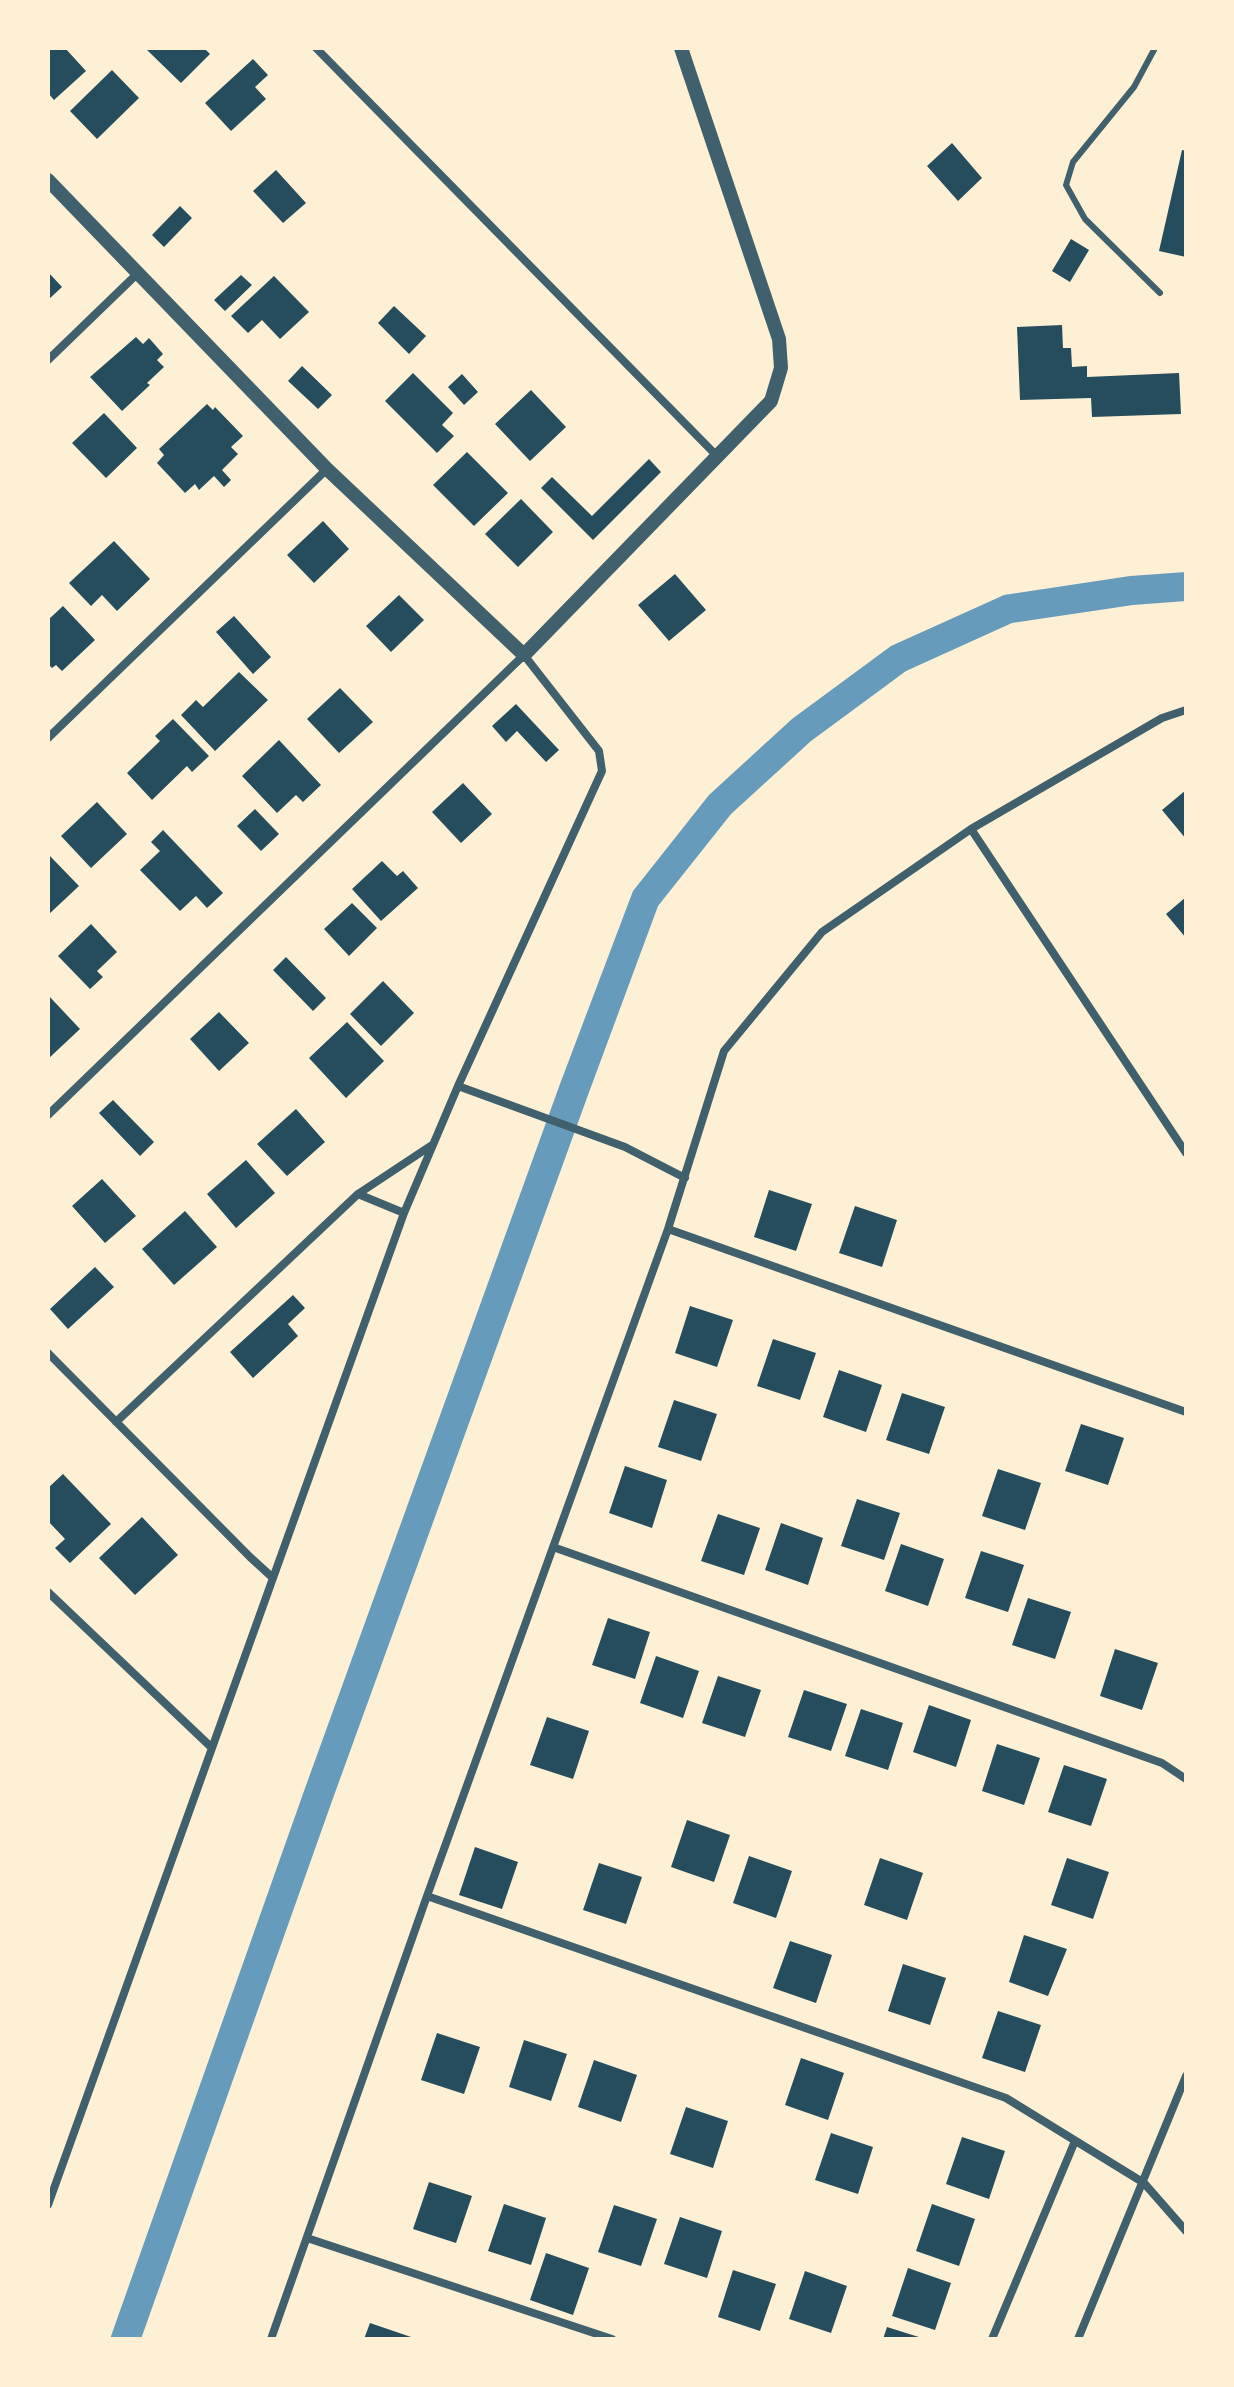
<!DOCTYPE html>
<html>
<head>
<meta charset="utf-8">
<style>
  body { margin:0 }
  #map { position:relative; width:1234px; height:2387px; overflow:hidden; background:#fdf0d5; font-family:"Times New Roman",serif }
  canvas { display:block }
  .frame { position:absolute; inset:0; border:50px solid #fdf0d5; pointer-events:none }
</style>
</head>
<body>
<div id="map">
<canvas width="1234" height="2387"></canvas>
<div class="frame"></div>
</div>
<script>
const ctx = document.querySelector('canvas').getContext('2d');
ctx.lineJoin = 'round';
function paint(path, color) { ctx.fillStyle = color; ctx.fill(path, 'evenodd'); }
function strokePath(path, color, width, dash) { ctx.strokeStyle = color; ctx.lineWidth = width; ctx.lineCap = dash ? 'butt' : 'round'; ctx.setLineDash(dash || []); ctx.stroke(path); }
paint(new Path2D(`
  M1186,572V601L1133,605L1012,623L906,671L811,741L731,814L658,906L588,1095L332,1801L141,2339H110L304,1791L560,1084L633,891L709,795L792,719L891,646L1004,595L1130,576Z`), '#669bbc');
paint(new Path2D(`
  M52,48H65L86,71L54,100L48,93V52Z
  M145,48H204L210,54L181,83Z
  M253,59L268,75L255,87L266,99L231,131L205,103Z
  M112,70L139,98L97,139L70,111Z
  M952,143L982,178L958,201L927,166Z
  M1182,150L1186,151V257L1159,251Z
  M276,170L306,203L283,223L253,191Z
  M180,206L192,218L164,247L152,235Z
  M1071,239L1089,250L1070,282L1052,271Z
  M48,272L62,287L48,300Z
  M241,275L252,285L225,311L214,300Z
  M274,276L309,312L280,339L262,320L248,333L231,316Z
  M394,306L426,336L409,354L378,323Z
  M1062,325L1063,348H1071L1072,367L1087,366V377L1179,373L1181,414L1092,417L1091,398L1020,400L1017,327Z
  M136,337L143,344L149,338L163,354L157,360L164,367L147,383L150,385L122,411L90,377Z
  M302,366L332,395L318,409L288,381Z
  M413,373L453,413L442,425L454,436L437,453L385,401Z
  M462,374L478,392L464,405L448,387Z
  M531,390L566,427L530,461L495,424Z
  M207,404L213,410L215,407L243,436L231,447L238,454L222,470L231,480L224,487L214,476L199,490L195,484L185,493L157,463L164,455L159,449Z
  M104,413L137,448L106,478L72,443Z
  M467,452L508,493L474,526L433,485Z
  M649,459L661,472L593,540L541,488L552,477L592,516Z
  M521,499L553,532L518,567L485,534Z
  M323,521L349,549L314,583L287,555Z
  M114,541L150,579L117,611L102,595L91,606L69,583Z
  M675,574L706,610L669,641L638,605Z
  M399,595L424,620L391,652L366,626Z
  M63,606L95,640L62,671L56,665L52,668L48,664V620Z
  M234,616L271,657L253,674L216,632Z
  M239,672L268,700L215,751L181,715L196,700L203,707Z
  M340,688L373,722L339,753L307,719Z
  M516,704L559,750L546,762L517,731L506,742L492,726Z
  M173,719L209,756L192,772L187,766L152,800L127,773L160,741L155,736Z
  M279,740L321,785L303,802L296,795L277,813L242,776Z
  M463,783L492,814L461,843L432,812Z
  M1186,790V839L1162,810Z
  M97,802L127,834L91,868L61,836Z
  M255,809L279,834L261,851L237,826Z
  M163,830L223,893L207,908L196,896L180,911L140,870L160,851L151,842Z
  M48,854L79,886L48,915Z
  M382,861L397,876L403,871L418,888L381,921L352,889Z
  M1186,897V938L1166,914Z
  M352,903L377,928L349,956L324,929Z
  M91,924L117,952L97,971L103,977L90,989L58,956Z
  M286,957L326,998L313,1011L273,970Z
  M383,981L414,1013L381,1046L350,1014Z
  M48,995L80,1029L48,1059Z
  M219,1012L249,1043L219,1071L190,1039Z
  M347,1022L384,1061L346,1098L309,1058Z
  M113,1100L154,1142L140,1156L99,1113Z
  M296,1109L325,1142L287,1176L257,1144Z
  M246,1160L275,1193L236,1228L207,1194Z
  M102,1179L136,1216L105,1243L72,1206Z
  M769,1190L812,1204L796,1251L754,1237Z
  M855,1206L897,1220L882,1267L839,1253Z
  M185,1211L217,1247L174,1285L142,1249Z
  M95,1267L114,1287L68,1329L50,1309Z
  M293,1295L305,1308L288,1324L298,1336L253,1378L230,1352Z
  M690,1306L733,1320L717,1367L675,1353Z
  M773,1339L816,1353L800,1400L757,1386Z
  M839,1370L882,1385L866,1432L823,1417Z
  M902,1393L945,1407L929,1454L886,1440Z
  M674,1400L717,1414L701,1461L658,1447Z
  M1081,1424L1124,1438L1108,1485L1065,1471Z
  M625,1466L667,1480L652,1528L609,1513Z
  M998,1469L1041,1483L1025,1530L982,1516Z
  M63,1474L111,1524L70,1563L55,1548L65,1539L48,1521V1488Z
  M857,1499L900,1513L884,1560L841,1546Z
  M718,1514L760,1528L744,1575L701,1561Z
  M142,1517L178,1555L135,1595L99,1558Z
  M781,1523L823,1538L808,1585L765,1570Z
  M901,1544L944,1559L928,1606L885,1591Z
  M981,1551L1024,1565L1008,1612L965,1598Z
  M1028,1598L1071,1612L1055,1659L1012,1645Z
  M608,1618L650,1632L635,1679L592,1665Z
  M1115,1649L1158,1663L1142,1710L1100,1696Z
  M656,1656L699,1671L683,1718L640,1703Z
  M718,1676L761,1690L745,1737L702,1723Z
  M804,1690L847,1704L831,1751L788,1737Z
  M929,1705L971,1720L956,1767L913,1752Z
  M861,1709L903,1723L888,1770L845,1756Z
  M547,1717L589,1731L573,1779L530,1765Z
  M997,1744L1040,1758L1024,1805L982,1791Z
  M1064,1765L1107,1779L1091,1826L1048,1812Z
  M687,1820L730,1835L714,1882L671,1867Z
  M475,1847L518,1862L502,1909L459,1895Z
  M749,1856L792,1871L776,1918L733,1903Z
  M880,1858L923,1873L907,1920L864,1905Z
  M1067,1858L1109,1872L1093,1919L1051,1905Z
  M599,1863L642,1877L626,1924L583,1910Z
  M1024,1935L1067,1949L1048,1996L1009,1982Z
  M790,1941L832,1955L816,2003L773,1988Z
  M903,1964L946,1978L930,2025L888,2011Z
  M998,2011L1041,2025L1025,2072L982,2058Z
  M437,2033L480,2047L464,2094L421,2080Z
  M524,2040L567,2054L551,2101L509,2087Z
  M801,2058L844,2073L828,2120L785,2105Z
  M594,2060L637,2075L621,2122L578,2107Z
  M686,2107L728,2121L713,2168L670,2154Z
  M831,2133L873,2147L858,2194L815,2180Z
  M962,2137L1005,2151L989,2199L946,2184Z
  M429,2182L472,2196L456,2243L413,2229Z
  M504,2204L546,2218L531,2265L488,2251Z
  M932,2204L975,2219L959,2266L916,2251Z
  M614,2205L657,2219L641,2266L598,2252Z
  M680,2217L722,2231L707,2278L664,2264Z
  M546,2253L589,2268L573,2315L530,2300Z
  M908,2268L951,2283L935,2330L892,2316Z
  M733,2270L776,2284L760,2331L718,2317Z
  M805,2271L847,2286L831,2333L789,2319Z
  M370,2323L414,2338V2339H364Z
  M887,2327L922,2338V2339H883Z`), '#264d5e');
strokePath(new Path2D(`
  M1155,48L1134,87L1073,162L1066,185L1085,219L1160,293`), '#3f606c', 6);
strokePath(new Path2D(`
  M316,48L716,455
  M48,360L138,273
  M48,738L327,469
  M971,829L1186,1153
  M458,1086L625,1147L685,1178
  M48,1115L524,655L599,751L602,771L458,1086L404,1213L48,2205
  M358,1194L404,1213
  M668,1229L1186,1412
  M48,1353L250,1557L273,1578
  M116,1422L358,1194L432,1145
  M553,1547L1162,1763L1186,1779
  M48,1592L211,1747
  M427,1896L1006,2098L1144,2183L1186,2231
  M307,2238L612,2339
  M271,2339L427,1896L668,1229L724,1051L822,932L971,829L1162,718L1186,710
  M992,2339L1075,2141
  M1078,2339L1186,2076`), '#3f606c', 8);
strokePath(new Path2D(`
  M48,180L327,469L524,655L771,401L781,368L779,339L681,48`), '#3f606c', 14);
</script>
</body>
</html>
